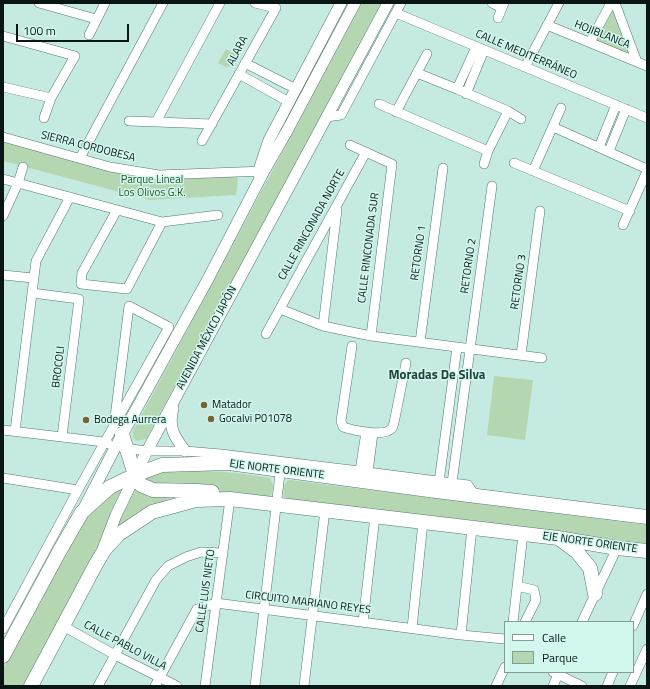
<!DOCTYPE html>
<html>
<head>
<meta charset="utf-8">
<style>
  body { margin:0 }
  #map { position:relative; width:650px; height:689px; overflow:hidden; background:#c5eae2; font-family:"Titillium Web",sans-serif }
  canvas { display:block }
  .frame { position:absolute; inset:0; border:4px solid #091614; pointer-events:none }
  .legend { position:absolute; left:504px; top:621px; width:130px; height:52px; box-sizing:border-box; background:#d2f7ef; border:1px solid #829d97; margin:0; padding:5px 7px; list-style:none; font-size:12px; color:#091614 }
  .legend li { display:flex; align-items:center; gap:8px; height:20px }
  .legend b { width:20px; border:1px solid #829d97 }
  .scale { position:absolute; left:16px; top:24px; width:113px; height:18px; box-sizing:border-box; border:2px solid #091614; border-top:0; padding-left:5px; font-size:12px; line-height:14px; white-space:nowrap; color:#091614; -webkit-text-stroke:3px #d2f7ef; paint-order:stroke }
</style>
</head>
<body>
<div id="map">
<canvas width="650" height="689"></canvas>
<div class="frame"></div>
<ul class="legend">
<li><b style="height:5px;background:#fff"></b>Calle</li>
<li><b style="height:11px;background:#b4d7b2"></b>Parque</li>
</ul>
<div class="scale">100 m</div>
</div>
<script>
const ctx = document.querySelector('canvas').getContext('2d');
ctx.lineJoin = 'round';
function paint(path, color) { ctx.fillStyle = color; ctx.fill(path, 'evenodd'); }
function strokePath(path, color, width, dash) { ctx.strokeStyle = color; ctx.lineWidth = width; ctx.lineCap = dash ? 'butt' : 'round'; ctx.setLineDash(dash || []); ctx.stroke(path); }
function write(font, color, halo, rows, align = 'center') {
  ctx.font = font + ' "Titillium Web",sans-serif'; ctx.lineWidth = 3; ctx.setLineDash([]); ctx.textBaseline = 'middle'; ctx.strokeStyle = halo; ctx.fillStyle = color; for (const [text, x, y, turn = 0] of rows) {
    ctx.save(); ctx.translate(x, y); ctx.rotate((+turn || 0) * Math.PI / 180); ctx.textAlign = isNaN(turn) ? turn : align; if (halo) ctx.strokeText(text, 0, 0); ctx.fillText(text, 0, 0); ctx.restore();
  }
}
paint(new Path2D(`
  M362,3H381L296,164L146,439L137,441L133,438V431Z
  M613,4L632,57L594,41Z
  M226,49L231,52L236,54L228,68L218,63Z
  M3,141L139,173L237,174L238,178L236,195L150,200L3,161Z
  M494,376L533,380L525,440L487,435Z
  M170,470C204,470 237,472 270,478C274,486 274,489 270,497H175L147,507L134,515L122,524L25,686H3V669L55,571L86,518L93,509L110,494L146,475Z
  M290,480L647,525V545L285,499C283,493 282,486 287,481Z`), '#b4d7b2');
const minor = new Path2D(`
  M39,3L96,19
  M492,3L502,8
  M615,3L637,62
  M396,13L647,118
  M498,18L504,3
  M547,25L647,66
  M89,35L105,3
  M3,36L75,56L51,98L44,118
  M590,42L611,3
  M245,63L296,89
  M525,67L559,3
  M417,73L457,89L508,111L521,119
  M239,74L289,102
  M3,87L51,98
  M457,89L476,47
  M466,94L484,50
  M379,104L488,151
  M396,112L427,54
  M326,117L341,115L401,3
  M129,121L212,124
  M156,122L220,3
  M553,127L647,169
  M3,137L110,167L159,175L264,171
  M202,141L276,8L255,3
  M350,145L392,164L371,336
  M599,147L616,105
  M609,151L626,109
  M80,158L163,3
  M514,163L630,211
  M484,164L488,151L508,111
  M533,171L561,108
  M3,179L162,222L218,215
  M117,210L82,273L81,284L127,289L162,222
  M3,216L18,183L23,167
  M623,225L647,171
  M3,275L33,278
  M32,293L79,299L62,437
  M280,309L323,326L371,336L542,358
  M323,326L337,210
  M266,334L366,152
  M420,342L443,168
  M352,346L341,421L343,427C352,430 384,437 391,429C393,428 393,425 394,423L406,363
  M521,355L540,211
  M3,430L104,442L109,444
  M15,431L36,261L70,197
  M123,448L147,451H185L221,454L326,467L360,471L468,485L475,495
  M360,471L366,432
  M368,472L373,433
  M3,478L78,490
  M439,482L457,347
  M452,483L492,186
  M517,586L534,590L536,600L525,622
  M363,622L375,516
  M513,622L523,534
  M582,622L617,548
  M63,626L115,655L177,686
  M633,626L647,594
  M412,628L423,522
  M3,629L78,490L169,327L129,306L114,425
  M461,635L472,528
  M553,672L582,686
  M98,686L156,580L168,566L186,557L201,552L223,553
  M155,686L197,609L216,603L461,635L505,639
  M205,686L230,499
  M255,686L281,465
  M304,686L325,510
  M496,686L505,667
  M553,686L559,672
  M607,686L613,672
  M630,686L647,649`);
const tertiary = new Path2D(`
  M258,173L269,140L341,3
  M173,408C168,428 174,436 185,451
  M84,508L116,446L208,279L264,171L287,131L355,3
  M103,549L116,515L147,451L388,3`);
const primary = new Path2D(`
  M122,434L135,475L141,485L153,490L197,491L212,492
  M561,540L577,552L590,568L595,594
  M3,656L59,552L82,512L110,487L135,475L162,465L229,463L436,491L647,517
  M31,686L96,564L105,549L119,534L152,512L196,500L230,499L558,538L617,548L647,551`);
strokePath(minor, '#557770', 10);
strokePath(tertiary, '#557770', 12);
strokePath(primary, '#557770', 15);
strokePath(minor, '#fff', 9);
strokePath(tertiary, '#fff', 11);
strokePath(primary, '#fff', 14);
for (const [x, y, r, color] of [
  [204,405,4,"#786332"],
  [211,419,4,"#786332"],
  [86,420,4,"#786332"]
]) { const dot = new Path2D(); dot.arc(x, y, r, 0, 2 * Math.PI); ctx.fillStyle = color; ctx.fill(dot); strokePath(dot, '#d2f7ef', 1.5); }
write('11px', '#091614', '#d2f7ef', [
  ["HOJIBLANCA",602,35,22],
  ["ALARA",238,51,-62],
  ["CALLE MEDITERRÁNEO",526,55,23],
  ["SIERRA CORDOBESA",88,147,14],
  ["CALLE RINCONADA NORTE",312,225,-61],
  ["CALLE RINCONADA SUR",369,248,-83],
  ["RETORNO 1",419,253,-82],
  ["RETORNO 2",469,266,-82],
  ["RETORNO 3",519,282,-82],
  ["AVENIDA MÉXICO JAPÓN",207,338,-62],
  ["BROCOLI",59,367,-83],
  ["EJE NORTE ORIENTE",277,470,7],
  ["EJE NORTE ORIENTE",590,543,8],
  ["CALLE LUIS NIETO",206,591,-82],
  ["CIRCUITO MARIANO REYES",308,603,7],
  ["CALLE PABLO VILLA",125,646,28]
]);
write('11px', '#245523', '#d2f7ef', [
  ["Parque Lineal",152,180],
  ["Los Olivos G.K.",152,193]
]);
write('11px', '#091614', '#d2f7ef', [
  ["Matador",212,405],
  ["Gocalvi P01078",219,419],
  ["Bodega Aurrera",94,420]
], 'left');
write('bold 13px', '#23433d', '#d2f7ef', [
  ["Moradas De Silva",437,376]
]);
</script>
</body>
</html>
